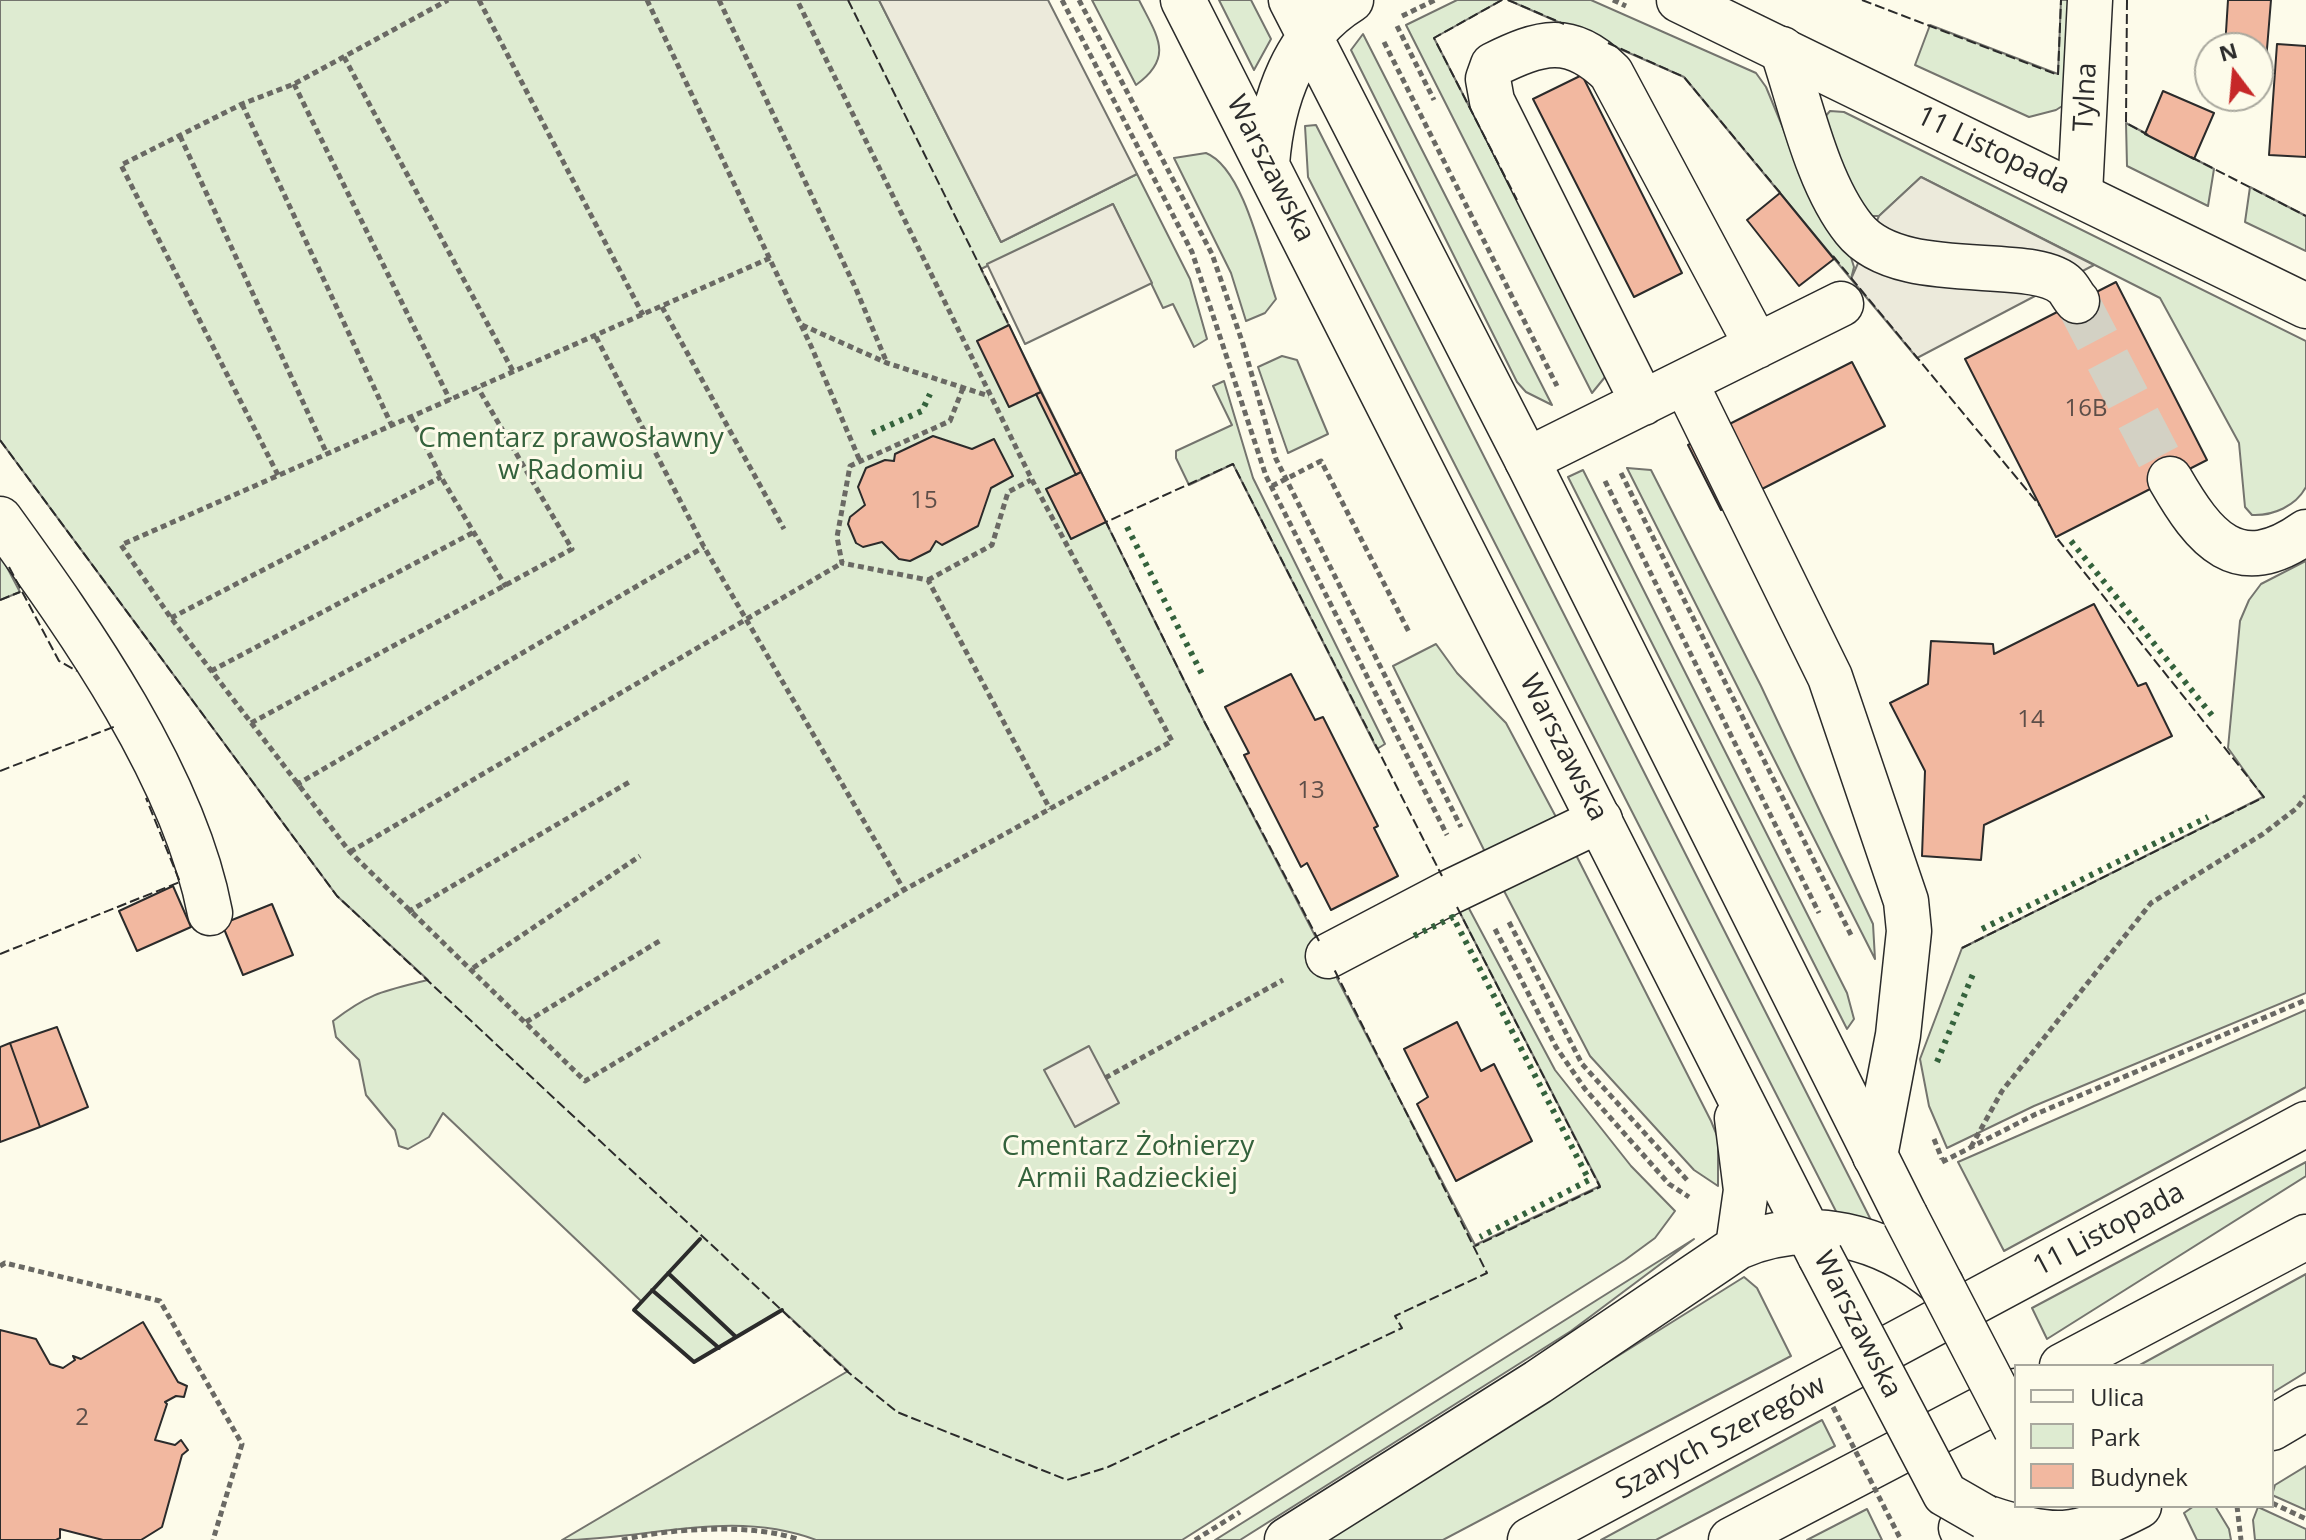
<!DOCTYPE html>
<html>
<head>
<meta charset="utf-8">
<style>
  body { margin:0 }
  #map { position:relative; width:2306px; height:1540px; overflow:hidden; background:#fdfbea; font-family:"Open Sans",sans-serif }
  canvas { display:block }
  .legend { position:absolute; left:2014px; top:1364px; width:260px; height:144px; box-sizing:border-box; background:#fdfbea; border:2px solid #a9a89e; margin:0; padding:10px 14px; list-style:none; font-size:24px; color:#2b2b2b }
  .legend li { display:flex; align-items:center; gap:16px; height:40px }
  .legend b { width:40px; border:2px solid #a9a89e }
  .north { position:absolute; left:2194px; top:32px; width:80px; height:80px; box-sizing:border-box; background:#fdfbea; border:2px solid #a9a89e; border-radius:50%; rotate:344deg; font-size:22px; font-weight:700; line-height:32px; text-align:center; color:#2b2b2b }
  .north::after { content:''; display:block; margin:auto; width:28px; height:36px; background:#c62828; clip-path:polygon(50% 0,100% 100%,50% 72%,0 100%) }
</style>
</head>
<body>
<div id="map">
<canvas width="2306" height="1540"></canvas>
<ul class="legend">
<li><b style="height:10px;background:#fdfbea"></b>Ulica</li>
<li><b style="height:22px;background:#deebd1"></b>Park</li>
<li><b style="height:22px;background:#f2b8a0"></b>Budynek</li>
</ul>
<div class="north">N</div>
</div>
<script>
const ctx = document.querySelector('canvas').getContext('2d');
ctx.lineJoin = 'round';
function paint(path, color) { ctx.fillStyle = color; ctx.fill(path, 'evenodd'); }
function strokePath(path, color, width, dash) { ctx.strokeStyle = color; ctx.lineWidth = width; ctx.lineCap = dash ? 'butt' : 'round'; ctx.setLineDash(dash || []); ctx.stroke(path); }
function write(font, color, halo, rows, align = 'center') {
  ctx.font = font + ' "Open Sans",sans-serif'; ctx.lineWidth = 6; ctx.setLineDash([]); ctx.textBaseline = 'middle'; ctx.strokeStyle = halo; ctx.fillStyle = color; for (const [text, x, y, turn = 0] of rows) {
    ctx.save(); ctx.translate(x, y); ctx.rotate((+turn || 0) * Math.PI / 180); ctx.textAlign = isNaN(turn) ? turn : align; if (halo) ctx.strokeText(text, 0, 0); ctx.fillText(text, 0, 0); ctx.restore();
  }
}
const green = new Path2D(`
  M0,0H879L1001,242L1137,174L1190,279L1207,339L1194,347L1173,304L1163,308L1113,204L981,269L1204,721L1475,1245L1600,1186L1456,905L1465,901L1555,1070L1631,1166L1675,1211L1655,1238L1625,1260L1182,1540H816C732,1508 646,1540 562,1540L848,1371L782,1310L694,1362L634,1310L641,1301L443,1113L429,1137L408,1149L399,1146L395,1130L366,1095L359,1060L336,1037L333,1021C371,992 384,991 428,980L337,896L0,440Z
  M1092,0H1139C1157,36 1175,57 1136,85Z
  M1219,0H1251L1271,39L1254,70Z
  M1457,0H1502L1434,38L1601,363L1605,377L1592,393L1406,25Z
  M1508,0H1591L1756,73L1766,87L1812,198L1849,251L1854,267L1851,279L1684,77Z
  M2061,0H2076L2067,103L2056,110L2029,117L1915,65L1930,25L2058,74Z
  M1363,34L1552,405L1526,392L1517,382L1351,50Z
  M1830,111L1844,112L2306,341V487C2296,506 2273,516 2252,515L2245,507L2239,443L2160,298L1921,177L1879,216H1868L1858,207L1824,118Z
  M2126,123L2214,169L2208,206L2127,166Z
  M1316,125L1874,1226L1843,1225L1308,177L1305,126Z
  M1206,153C1244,168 1263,262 1276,299L1265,313L1246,321L1231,273L1174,158Z
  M2250,187L2306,216V251L2245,222Z
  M1282,356L1297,360L1328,434L1288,453L1258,367Z
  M1224,381L1253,478L1385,744L1377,749L1233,464L1189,485L1176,458V451L1232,425L1213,386Z
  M1627,468L1651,470L1761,686L1873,924L1875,959Z
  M1583,470L1847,993L1854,1019L1847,1029L1568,477Z
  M0,554L20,592L0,600Z
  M2306,561V993L2034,1106L1947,1148L1929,1106L1920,1059L1962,948L2263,797L2228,748L2240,621L2249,600L2261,584Z
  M1436,644L1457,673L1506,723L1556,817L1485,852L1393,666Z
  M1575,853L1711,1121L1718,1138V1186L1694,1170L1590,1056L1502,887Z
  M2306,1010V1087L2004,1251L1958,1162Z
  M2306,1162V1176L2047,1339L2032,1308Z
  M1694,1239L1571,1331L1240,1540H1215Z
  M2306,1274V1372L2272,1393V1366H2138Z
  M1744,1277L1757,1288L1791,1356L1443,1540H1324Z
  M1822,1420L1835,1446L1656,1540H1601Z
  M2306,1466V1510L2272,1495L2275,1485Z
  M2194,1506H2215L2229,1529L2231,1540H2197L2184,1513Z
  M2258,1507L2306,1529V1540H2255L2253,1520Z
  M1867,1509L1882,1540H1807Z`);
paint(green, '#deebd1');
strokePath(green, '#74746e', 2);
const parking = new Path2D(`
  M879,0H1048L1137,174L1001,242Z
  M1921,177L2094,265L1917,358L1851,279L1879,216Z
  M1113,204L1152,283L1025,344L987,264Z
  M1089,1046L1119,1103L1075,1127L1044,1070Z`);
paint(parking, '#eceadb');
strokePath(parking, '#74746e', 2);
const building = new Path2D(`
  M2228,0H2271L2266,61H2258V48H2225Z
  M2277,44L2306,46V157L2269,155Z
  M1582,75L1682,273L1634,297L1533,99Z
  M2163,91L2214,113L2194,159L2145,134Z
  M1780,193L1834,259L1799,286L1747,220Z
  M2116,282L2207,460L2056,537L1965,359Z
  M1009,325L1041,392L1009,407L977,341Z
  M1852,362L1885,426L1721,510L1688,445Z
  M1041,392L1081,472L1076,475L1036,394Z
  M933,436L972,449L994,439L1013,476L991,488L978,526L942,545L936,541L930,551L910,561L899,559L882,542L863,547L856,543L848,524L850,517L865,505L858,487L866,468L885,460L894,461L895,454Z
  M1081,472L1106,522L1071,539L1046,489Z
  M2094,604L2138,686L2146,683L2172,736L1984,825L1981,860L1922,856L1925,771L1890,703L1928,684L1931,641L1993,644L1994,654Z
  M1291,674L1315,720L1323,717L1378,826L1374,828L1398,876L1331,910L1307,863L1301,867L1244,755L1249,753L1225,707Z
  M173,886L191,927L137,951L119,911Z
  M272,904L293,955L243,975L222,924Z
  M1457,1022L1481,1071L1494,1064L1532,1141L1456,1181L1417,1104L1428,1097L1404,1049Z
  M57,1027L88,1107L40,1127L10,1043Z
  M10,1043L40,1127L0,1142V1047Z
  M143,1322L178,1382L187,1386L184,1397L176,1396L165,1402L167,1404L155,1440L175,1445L181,1440L188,1450L182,1455L162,1527L141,1540H103L60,1529V1538L56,1540H0V1330L36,1339L50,1364L63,1368L75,1360L73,1356L81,1359Z`);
paint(building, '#f2b8a0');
strokePath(building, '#2b2b2b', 2);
strokePath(new Path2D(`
  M2077,301L2170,479`), '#d3d1c4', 44, [44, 22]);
const minor = new Path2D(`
  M1782,49C1801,105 1817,183 1854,229C1900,287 2033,253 2066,286C2070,290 2073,297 2077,301
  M2080,193L2090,0
  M1685,382L1830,677L1906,901L1909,931L1898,1035L1875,1156
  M1643,403L1492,101L1488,79L1493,65C1540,42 1570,32 1611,73L1757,346
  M1527,460L1841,304
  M2170,479C2204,538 2237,581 2306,532
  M0,519C81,631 184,776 210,913
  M1328,956L1450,892L1600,820
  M1961,1528L1967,1540`);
const major = new Path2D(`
  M1183,0L1820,1256
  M1291,0L1527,460L1905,1215
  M1679,0L2306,306
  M1267,164C1272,100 1294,35 1351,0
  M1738,1247C1809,1216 1884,1236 1941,1284
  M2062,1366L2306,1237
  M2272,1428L2306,1408
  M1985,1517C2056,1540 2073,1540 2139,1506
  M1287,1540L1538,1382L1738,1247L1746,1190L1737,1118
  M1530,1540L2306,1124
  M1731,1540L2016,1391`);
strokePath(minor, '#2b2b2b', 47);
strokePath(major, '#2b2b2b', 47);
strokePath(new Path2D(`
  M479,0L643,315
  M647,0L811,346L860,461
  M719,0L856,289L887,363
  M1062,0L1192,252L1266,476L1447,835
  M1079,0L1212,254L1243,344L1276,459L1461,827
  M1613,0L1626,6
  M1402,16L1435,0
  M1397,26L1434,100
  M1384,42L1557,386
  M344,57L514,373
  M294,84L450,400
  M242,104L392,426
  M180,136L327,454
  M770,258L121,545L171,618L350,852L585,1081L904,890L1172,741L1032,480L797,0
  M662,307L784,529
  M802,325L887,363L989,396
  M596,337L704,547L904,890
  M963,388L950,421L850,466L837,537L842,563L928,580L1050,809
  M411,417L441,477L506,587
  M1621,473L1852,937
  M278,475L121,165L242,104L294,84L448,0
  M1605,481L1819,913
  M1272,486L1321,461L1410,634
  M928,580L992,545L1008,492L1031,480
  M171,618L441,477
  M211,671L474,532
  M251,723L572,549L478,388
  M296,785L704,547
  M350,852L842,563
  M408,912L631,781
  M1509,922L1582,1064L1688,1181
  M1495,929L1556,1047L1585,1089L1669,1184L1689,1197
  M473,968L640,856
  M526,1022L661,940
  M1105,1078L1283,980
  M1934,1139L1942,1159
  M1971,1147L2002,1091L2151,903L2263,834L2297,808L2306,796
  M1942,1162L2036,1114L2306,1000
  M0,1266L5,1263L160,1301L242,1444L213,1540
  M2272,1503L2306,1519
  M2237,1506L2241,1540
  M622,1540C670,1528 754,1523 800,1540
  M1195,1540L1240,1512`), '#6a6964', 5, [6, 4]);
strokePath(minor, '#fdfbea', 44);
strokePath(major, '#fdfbea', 44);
const majorBridge = new Path2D(`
  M1905,1215L2016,1429
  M1820,1256L1945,1494L1985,1517`);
strokePath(majorBridge, '#2b2b2b', 47, []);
strokePath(new Path2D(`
  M1833,1407L1901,1540`), '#6a6964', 5, [6, 4]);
strokePath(majorBridge, '#fdfbea', 44);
strokePath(new Path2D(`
  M872,433L922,411L930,394
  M1127,527L1203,676
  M2071,541L2215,719
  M1982,929L2208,817
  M1414,936L1453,917L1589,1180L1480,1237
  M1937,1062L1973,974`), '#34623c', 6, [4, 6]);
strokePath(new Path2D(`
  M848,0L1009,325
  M1502,0L1434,38L1517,200
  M1508,0L1564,24
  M1862,0L2058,75L2061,0
  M2127,0L2126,123L2148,135
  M1608,43L1684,77L1782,195
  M2191,157L2306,216
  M1833,256L2040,506
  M0,440L337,896L848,1372L897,1412L1067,1480L1108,1467L1402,1328L1395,1316L1487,1273L1334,969
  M9,567L59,661L77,671
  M0,600L20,592
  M0,771L116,726
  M1457,907L1600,1187L1475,1246
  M1319,941L1204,721L1106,522L1233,464L1442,876
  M1962,948L2264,797L2056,537
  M0,954L180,882L146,798`), '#2b2b2b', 2, [10, 4]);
strokePath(new Path2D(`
  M700,1239L634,1310L694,1362L782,1310
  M668,1273L736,1337
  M652,1290L719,1348`), '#2b2b2b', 4);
write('24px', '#5d4e48', null, [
  ["16B",2086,409],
  ["15",924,501],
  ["14",2031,720],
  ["13",1311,791],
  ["2",82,1418]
]);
write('28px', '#2b2b2b', '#fdfbea', [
  ["Tylna",2086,97,-87],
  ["11 Listopada",1993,151,26],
  ["Warszawska",1270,169,63],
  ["Warszawska",1563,748,63],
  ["11 Listopada",2109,1230,-28],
  ["Warszawska",1857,1325,63],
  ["Szarych Szeregów",1721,1438,-28]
]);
write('28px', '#34623c', '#fdfbea', [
  ["Cmentarz prawosławny",571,439],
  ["w Radomiu",571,471],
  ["Cmentarz Żołnierzy",1128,1147],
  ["Armii Radzieckiej",1128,1179]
]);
</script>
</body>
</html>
